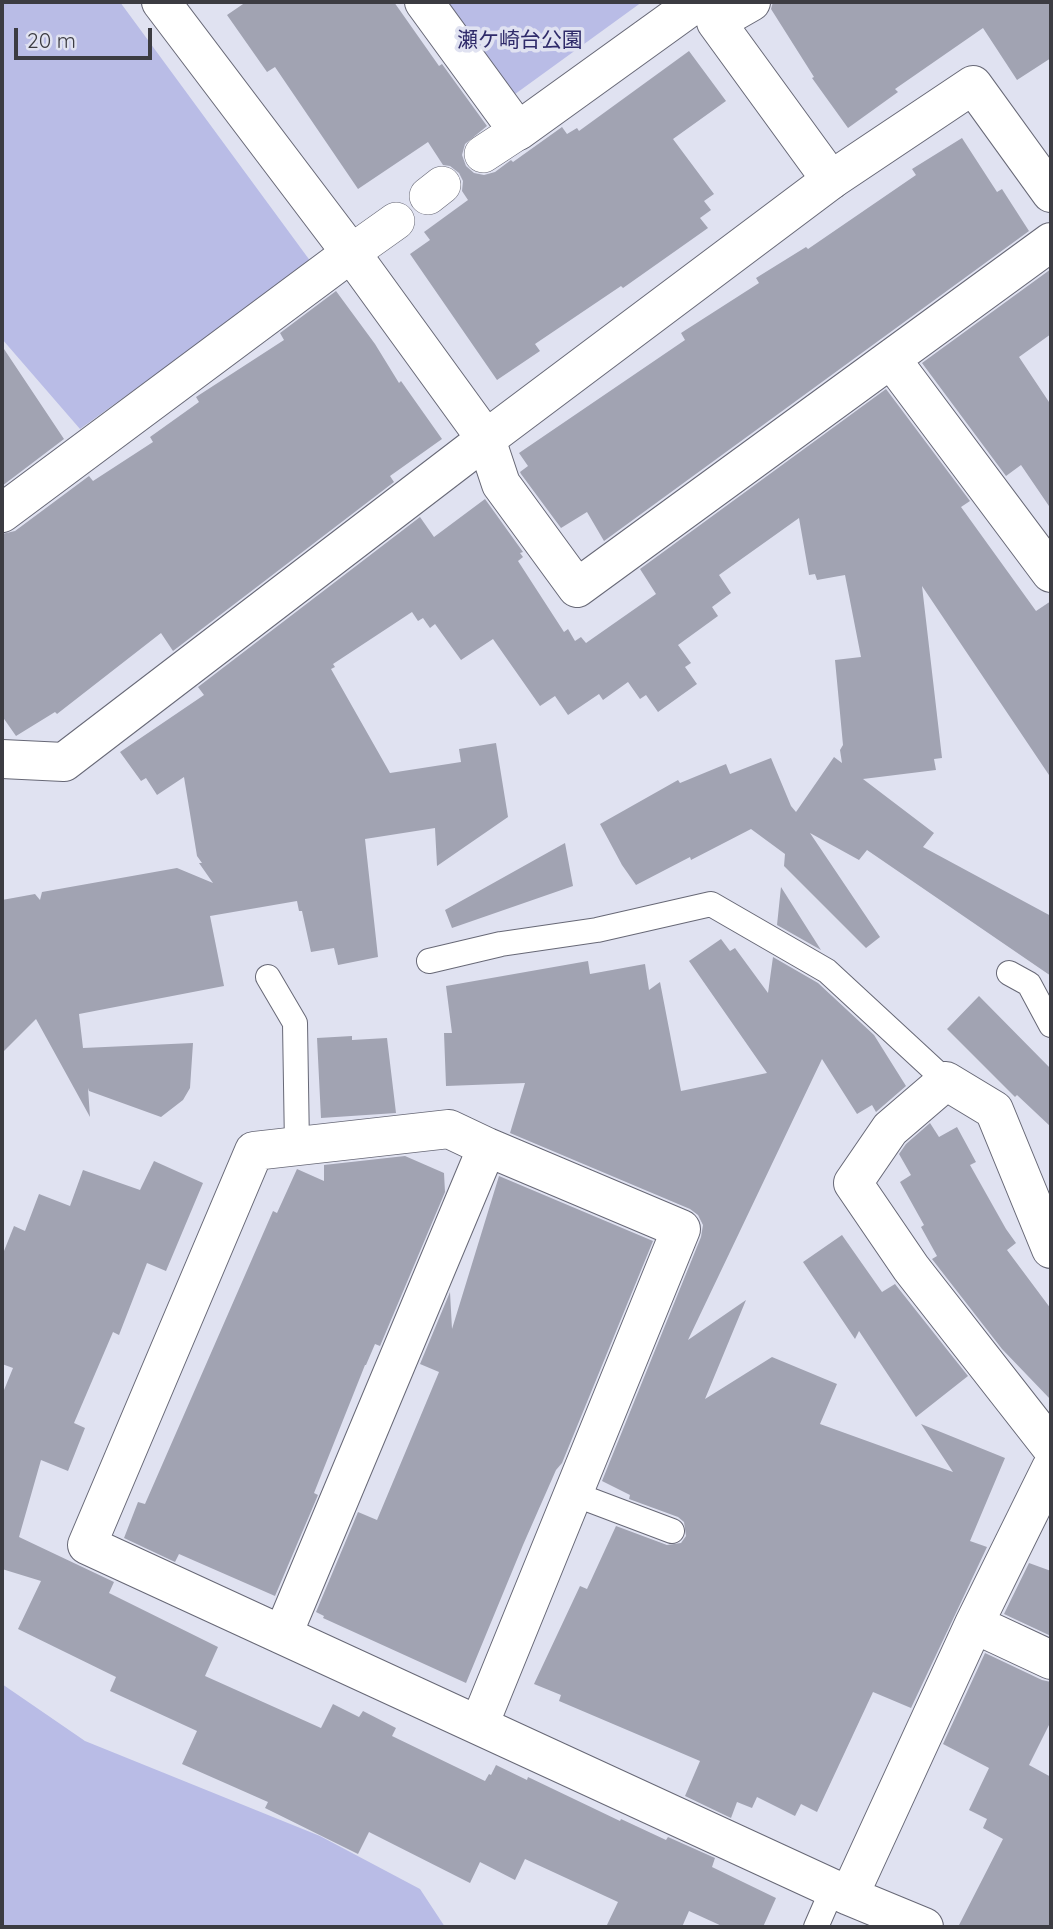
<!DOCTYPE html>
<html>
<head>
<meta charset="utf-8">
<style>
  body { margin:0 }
  #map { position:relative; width:1053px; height:1929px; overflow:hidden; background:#e0e2f1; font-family:Quicksand,sans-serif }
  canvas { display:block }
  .frame { position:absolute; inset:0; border:4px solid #3c3c42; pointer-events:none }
  .scale { position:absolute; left:14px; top:28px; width:138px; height:32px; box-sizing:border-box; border:4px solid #3c3c42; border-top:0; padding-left:9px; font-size:21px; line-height:24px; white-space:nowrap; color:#3c3c42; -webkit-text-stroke:5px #e0e2f1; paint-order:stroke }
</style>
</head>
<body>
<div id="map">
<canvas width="1053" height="1929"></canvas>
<div class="frame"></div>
<div class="scale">20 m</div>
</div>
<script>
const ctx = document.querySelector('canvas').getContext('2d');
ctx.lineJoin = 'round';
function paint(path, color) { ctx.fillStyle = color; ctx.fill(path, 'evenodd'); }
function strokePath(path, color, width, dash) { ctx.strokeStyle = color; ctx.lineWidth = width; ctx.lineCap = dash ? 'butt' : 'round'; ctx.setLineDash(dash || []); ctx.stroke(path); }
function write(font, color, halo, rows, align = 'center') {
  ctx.font = font + ' Quicksand,"Noto Sans JP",sans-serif'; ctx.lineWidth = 7; ctx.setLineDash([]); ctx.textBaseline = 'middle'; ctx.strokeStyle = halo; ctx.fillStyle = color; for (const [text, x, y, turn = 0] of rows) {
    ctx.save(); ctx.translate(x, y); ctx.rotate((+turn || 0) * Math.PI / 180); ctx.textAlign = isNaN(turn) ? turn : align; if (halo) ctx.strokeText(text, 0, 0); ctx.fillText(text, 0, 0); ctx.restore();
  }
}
paint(new Path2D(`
  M2,2H120L311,262L80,429L2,339Z
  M443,2H642L511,97Z
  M2,1684L85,1741L320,1836L420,1889L445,1927H2Z`), '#b9bce6');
paint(new Path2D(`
  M246,2H394L439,66L442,64L487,126L465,144L462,155L466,166L474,173L484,175L495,172L511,160L513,162L562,127L567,134L577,128L579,131L689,51L726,101L673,139L714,194L704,201L711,210L700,218L708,228L623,288L621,286L535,344L540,351L497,380L410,254L430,240L424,232L468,200L462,191L463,181L459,173L450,166L443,165L428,142L358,189L275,67L267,72L227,15Z
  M773,2H1051V58L1017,80L983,28L895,89L898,92L848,128L812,78L814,77L771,9Z
  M962,138L997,192L1002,189L1029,231L604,541L587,512L561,528L521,474L520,472L528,466L519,453L685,340L681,333L759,283L756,278L806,247L808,249L916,175L912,169Z
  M1051,269V334L1019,357L1051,405V509L1021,465L1006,476L922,363Z
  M336,291L375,344L399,383L401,381L442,439L390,476L394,482L173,651L161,633L57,714L55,712L16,736L2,716V534L15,531L89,476L93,481L153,442L150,437L199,402L196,397L284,340L280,333Z
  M2,346L64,439L2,486Z
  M886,389L970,501L961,507L1036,611L1051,601V778L922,586L942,758L934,759L936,770L863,779L934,833L923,847L1051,916V976L867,850L859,860L810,833L880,937L866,948L784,866L785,854L751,829L691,860L690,857L636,885L622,865L600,824L678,780L680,783L726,764L730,774L771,758L791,806L796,812L834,757L842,763L840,750L843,745L835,660L861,657L845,575L817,580L815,574L809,575L799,518L719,575L731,593L712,607L718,616L678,645L691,663L685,667L697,684L658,712L646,695L640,699L628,682L603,700L599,694L568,715L555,696L540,706L493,639L461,660L435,624L430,628L423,618L418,621L412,612L333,664L335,667L331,669L390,773L461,762L459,749L496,743L508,817L437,866L435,828L365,839L378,957L338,965L334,948L311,952L302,911H299L297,901L210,916L224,986L79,1014L83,1048L193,1043L190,1088L183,1100L161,1117L89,1091L88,1088L90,1117L36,1019L2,1053V900L35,894L40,900L42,892L177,868L213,883L199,863H202L197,856L184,777L157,795L146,778L141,781L120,752L204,695L198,687L420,517L434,537L485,499L523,552L520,553L523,557L518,561L564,632L568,629L575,641L581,637L586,643L656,594L640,569Z
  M565,843L573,886L452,928L445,910Z
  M781,887L821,950L777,925Z
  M721,939L730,951L735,948L768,993L773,957L818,983L874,1035L906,1086L876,1112L872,1105L857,1114L822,1059L688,1340L746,1300L705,1399L772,1357L837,1384L820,1424L953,1472L921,1424L1005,1458L970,1541L987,1547L911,1708L873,1692L817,1812L801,1804L795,1816L757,1797L752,1808L737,1802L731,1818L685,1796L700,1761L559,1701L561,1695L534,1684L580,1586L587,1589L616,1526L667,1545L681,1543L686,1536L684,1522L678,1517L629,1499L630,1495L602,1481L701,1237L703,1225L698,1215L690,1209L510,1133L525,1083L446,1086L444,1033H452L446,986L588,961L590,974L645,964L649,990L660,982L681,1091L767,1073L689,961Z
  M979,996L1051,1069V1127L1017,1095L1015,1097L947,1029Z
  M352,1036V1040L387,1038L396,1113L321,1118L317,1038Z
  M930,1123L939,1137L957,1127L976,1162L970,1165L1006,1229L1016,1243L1007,1250L1051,1309V1400L1002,1349L932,1259L937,1256L921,1227L924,1225L900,1182L911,1175L899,1154L906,1144Z
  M405,1156L444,1173L445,1192L380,1346L375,1344L366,1365H365L314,1493L318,1495L275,1596L179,1554L175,1562L124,1538L138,1502L145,1504L273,1211L277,1213L297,1169L324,1181V1165Z
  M154,1161L203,1183L166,1271L147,1263L119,1335L113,1332L74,1423L85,1428L68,1471L41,1460L19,1537L114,1582L109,1593L218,1647L205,1676L321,1728L333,1704L359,1717L363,1711L396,1728L392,1736L485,1781L489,1774L491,1775L496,1765L527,1780L528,1777L620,1821L621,1819L666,1840L668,1837L715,1858L712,1867L776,1898L763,1927H724L689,1911L682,1927H606L618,1902L525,1859L515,1880L480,1862L470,1883L369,1832L358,1854L265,1808L268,1802L182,1764L197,1731L110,1691L116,1677L18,1629L41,1581L2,1569V1395L13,1368L2,1364V1256L14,1226L25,1231L39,1194L70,1206L83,1170L140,1190Z
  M499,1176L653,1241L562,1463L556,1470L523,1545L466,1683L323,1618L324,1616L316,1612L358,1512L377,1520L439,1372L420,1364L450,1292L452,1329Z
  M842,1235L882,1292L895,1284L968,1376L916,1417L859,1331L855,1339L803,1262Z
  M1029,1563L1051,1571V1636L1004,1614Z
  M985,1653L1042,1680L1051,1682V1721L1029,1765L1051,1777V1927H958L1003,1839L983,1828L987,1819L969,1810L989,1768L943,1744Z`), '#a1a3b2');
const service = new Path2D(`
  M429,961L501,944L597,930L711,904L827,971L946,1081
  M1009,973L1029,984L1051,1025
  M268,977L295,1023L297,1146
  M574,1494L672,1531
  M816,1927L833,1888`);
const pedestrian = new Path2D(`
  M483,154L518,131
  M428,196L442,185
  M351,253L396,221`);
const minor = new Path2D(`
  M424,2L518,131L697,2
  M712,2L716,22L831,180
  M716,22L751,2
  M891,359L1051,573
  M2,513L351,253
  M2,759L64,762L486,439L501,484L577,588L1051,242
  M1051,1249L994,1110L946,1081L890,1129L853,1183L911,1268L1051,1447
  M974,1624L1051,1660
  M283,1634L487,1147
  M479,1725L681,1229L487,1147L449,1129L254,1151L87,1545L849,1896L924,1927
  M849,1896L974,1624L1051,1468`);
const tertiary = new Path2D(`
  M161,2L351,253L486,439L831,180L973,85L1051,193`);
strokePath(service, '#676876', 26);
strokePath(pedestrian, '#676876', 38);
strokePath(minor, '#676876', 40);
strokePath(tertiary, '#676876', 40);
strokePath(service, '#fff', 24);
strokePath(pedestrian, '#fff', 37);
strokePath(minor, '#fff', 38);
strokePath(tertiary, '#fff', 38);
write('21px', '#2f2b6a', '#e0e2f1', [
  ["瀬ケ崎台公園",520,41]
]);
</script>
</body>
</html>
